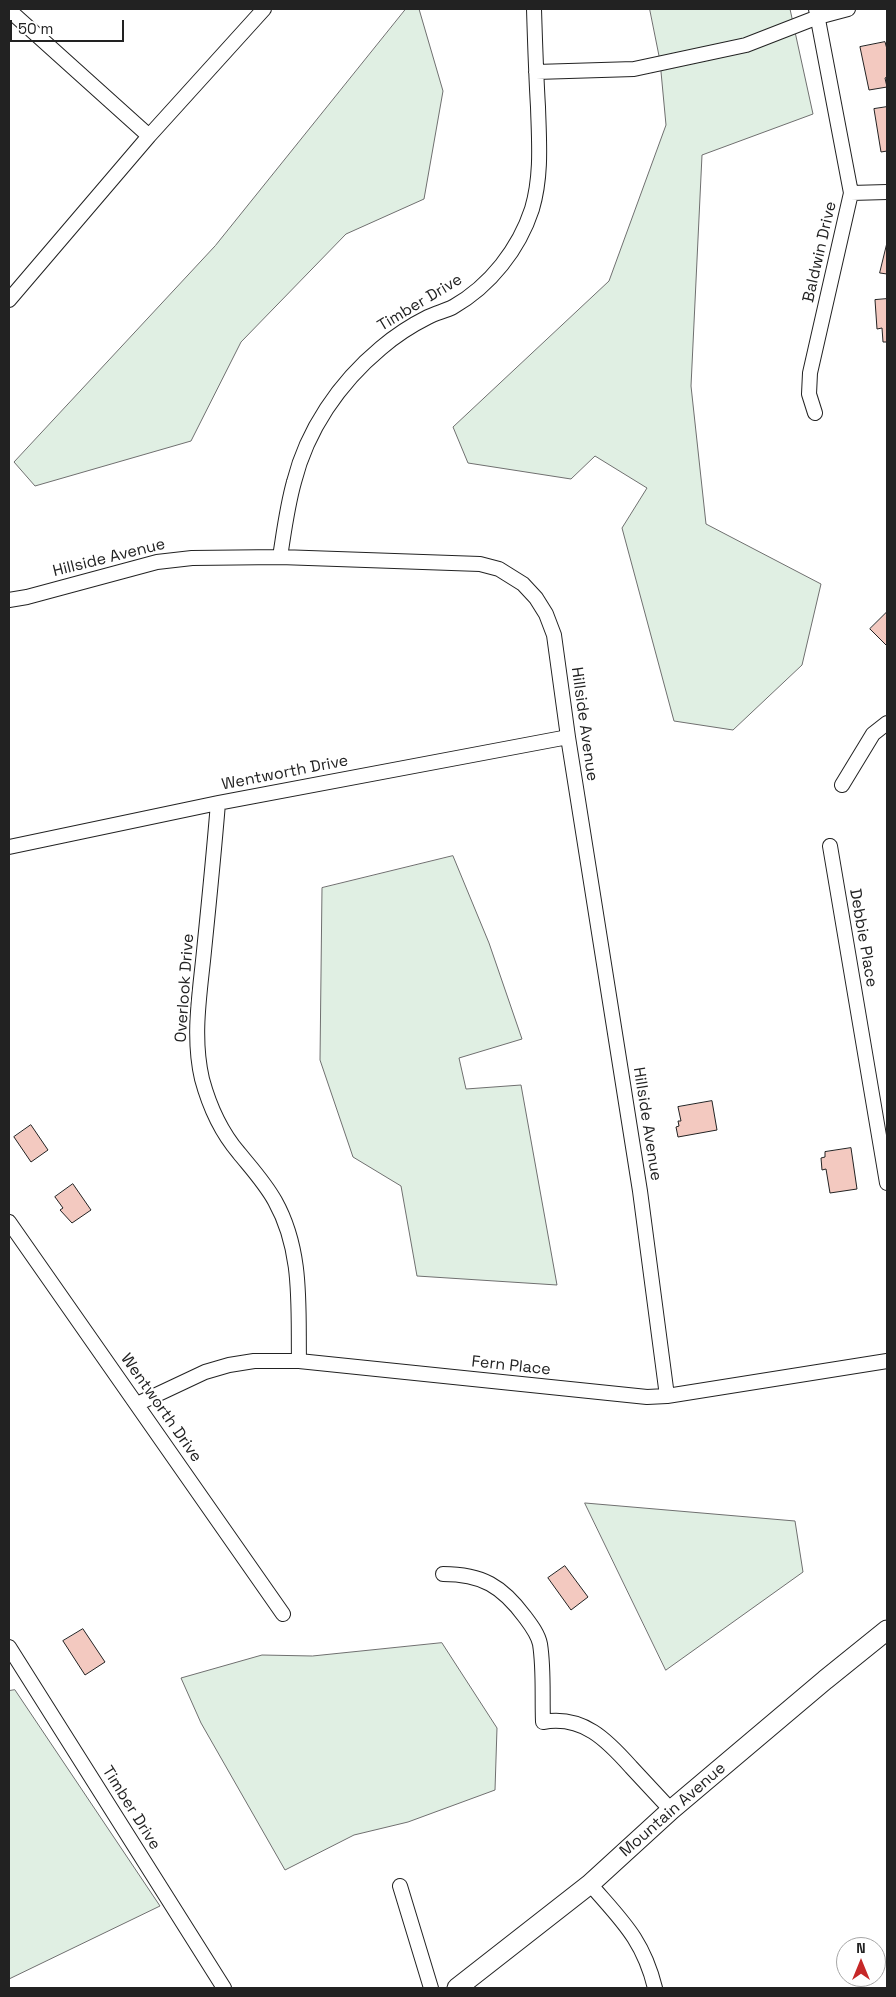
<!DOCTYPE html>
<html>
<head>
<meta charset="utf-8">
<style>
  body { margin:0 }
  #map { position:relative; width:896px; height:1997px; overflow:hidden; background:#fff; font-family:"Space Grotesk",sans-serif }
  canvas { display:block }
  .frame { position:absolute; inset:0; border:10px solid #222; pointer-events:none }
  .north { position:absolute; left:836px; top:1937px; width:50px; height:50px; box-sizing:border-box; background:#fff; border:1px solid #a7a7a7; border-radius:50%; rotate:0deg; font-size:14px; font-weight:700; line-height:20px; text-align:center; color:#222 }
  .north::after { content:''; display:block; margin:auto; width:18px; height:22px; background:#c62828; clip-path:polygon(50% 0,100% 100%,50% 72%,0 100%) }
  .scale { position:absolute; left:10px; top:20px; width:114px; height:22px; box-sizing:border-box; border:2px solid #222; border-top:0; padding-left:6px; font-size:15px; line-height:18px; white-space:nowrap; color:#222; -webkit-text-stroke:4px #fff; paint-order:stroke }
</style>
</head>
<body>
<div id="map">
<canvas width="896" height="1997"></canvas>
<div class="frame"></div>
<div class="north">N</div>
<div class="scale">50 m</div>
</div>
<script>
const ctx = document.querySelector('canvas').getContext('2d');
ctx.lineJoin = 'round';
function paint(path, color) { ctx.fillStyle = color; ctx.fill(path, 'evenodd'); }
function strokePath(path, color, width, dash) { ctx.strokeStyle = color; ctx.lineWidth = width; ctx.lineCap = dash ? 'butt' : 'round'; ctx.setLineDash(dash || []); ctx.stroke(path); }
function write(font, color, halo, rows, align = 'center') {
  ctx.font = font + ' "Space Grotesk",sans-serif'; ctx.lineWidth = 4; ctx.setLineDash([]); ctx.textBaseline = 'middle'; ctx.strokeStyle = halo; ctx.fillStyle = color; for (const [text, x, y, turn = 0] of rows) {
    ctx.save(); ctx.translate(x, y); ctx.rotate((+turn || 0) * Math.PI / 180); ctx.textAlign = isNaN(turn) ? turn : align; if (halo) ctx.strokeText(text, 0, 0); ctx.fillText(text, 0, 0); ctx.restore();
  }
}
const green = new Path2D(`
  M406,9H419L443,91L424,199L346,234L241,342L191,441L35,486L14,462L215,246Z
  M650,9H790L813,114L702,155L691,386L706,524L821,584L802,665L733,730L674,721L622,528L647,488L595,456L571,479L468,463L453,427L609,281L666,125L660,61Z
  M453,856L489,943L522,1039L459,1058L466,1089L521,1085L557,1285L417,1276L401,1186L353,1157L320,1060L322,888Z
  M585,1503L795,1521L803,1572L666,1670Z
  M442,1643L497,1728L495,1790L408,1822L354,1835L285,1870L201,1723L181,1678L262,1655L312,1656Z
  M15,1690L160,1906L9,1979V1691Z`);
paint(green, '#e0efe3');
strokePath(green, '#6f6f6f', 1);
const building = new Path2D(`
  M885,42L887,49V77L885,78L887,87L869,90L860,47Z
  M887,107V151L881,152L874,109Z
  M887,243V274L880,273Z
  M887,299V342H883L882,328L877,329L875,300Z
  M887,612V646L870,629Z
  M712,1101L717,1130L678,1137L676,1127L679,1126L678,1121H681L678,1107Z
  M31,1125L48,1150L31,1162L14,1137Z
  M851,1148L857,1189L830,1193L826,1169L822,1170L821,1158L825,1157V1152Z
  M73,1184L91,1210L72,1223L60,1210L63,1208L55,1197Z
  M565,1566L588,1597L571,1610L548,1578Z
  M83,1629L105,1662L85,1675L63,1641Z`);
paint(building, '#f3c9c0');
strokePath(building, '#222', 1);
const minor = new Path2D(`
  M9,10L149,136
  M536,72L634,69L746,45L818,17L848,9
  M851,193L887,192
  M9,300L149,136L264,9
  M815,413L809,394L810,373L851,193L816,9
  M280,557C284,532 287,507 294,482C307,430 339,383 381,348C395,336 412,325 428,317C436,313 445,311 453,307C490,286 519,249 532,209C542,175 539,141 538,107C536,74 535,42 534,9
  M9,600L27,597L157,562L192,558L280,557L480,564L499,569L523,584L536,598L546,614L554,635L568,737L640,1191L667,1396
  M842,785L873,734L887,723
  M218,803C214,852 209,902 204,951C200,993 192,1036 202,1079C209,1105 221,1132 239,1153C252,1169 265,1183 275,1201C303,1251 298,1306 299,1361
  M830,846L887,1183
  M9,847L218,803L568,737
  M9,1222L283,1614
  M137,1404L205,1372L229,1365L254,1361H299L647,1397L667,1396L887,1361
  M443,1574C482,1574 502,1586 525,1617C531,1625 538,1634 540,1644C544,1669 542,1696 543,1722C583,1715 607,1740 631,1767C645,1782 658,1796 671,1810
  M9,1647L224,1988
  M590,1884C621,1920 643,1939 655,1988
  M400,1886L431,1988`);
const secondary = new Path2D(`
  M457,1988L590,1884L671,1810L825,1680L887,1630`);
strokePath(minor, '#222', 16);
strokePath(secondary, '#222', 21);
strokePath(minor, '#fff', 14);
strokePath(secondary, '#fff', 19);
write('16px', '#222', '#fff', [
  ["Baldwin Drive",820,252,-77],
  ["Timber Drive",420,303,-31],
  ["Hillside Avenue",109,558,-14],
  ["Hillside Avenue",584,724,82],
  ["Wentworth Drive",285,773,-11],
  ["Debbie Place",863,938,80],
  ["Overlook Drive",185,988,-86],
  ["Hillside Avenue",647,1124,81],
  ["Fern Place",511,1366,6],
  ["Wentworth Drive",161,1408,55],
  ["Timber Drive",131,1808,58],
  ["Mountain Avenue",673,1810,-41]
]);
</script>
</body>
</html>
